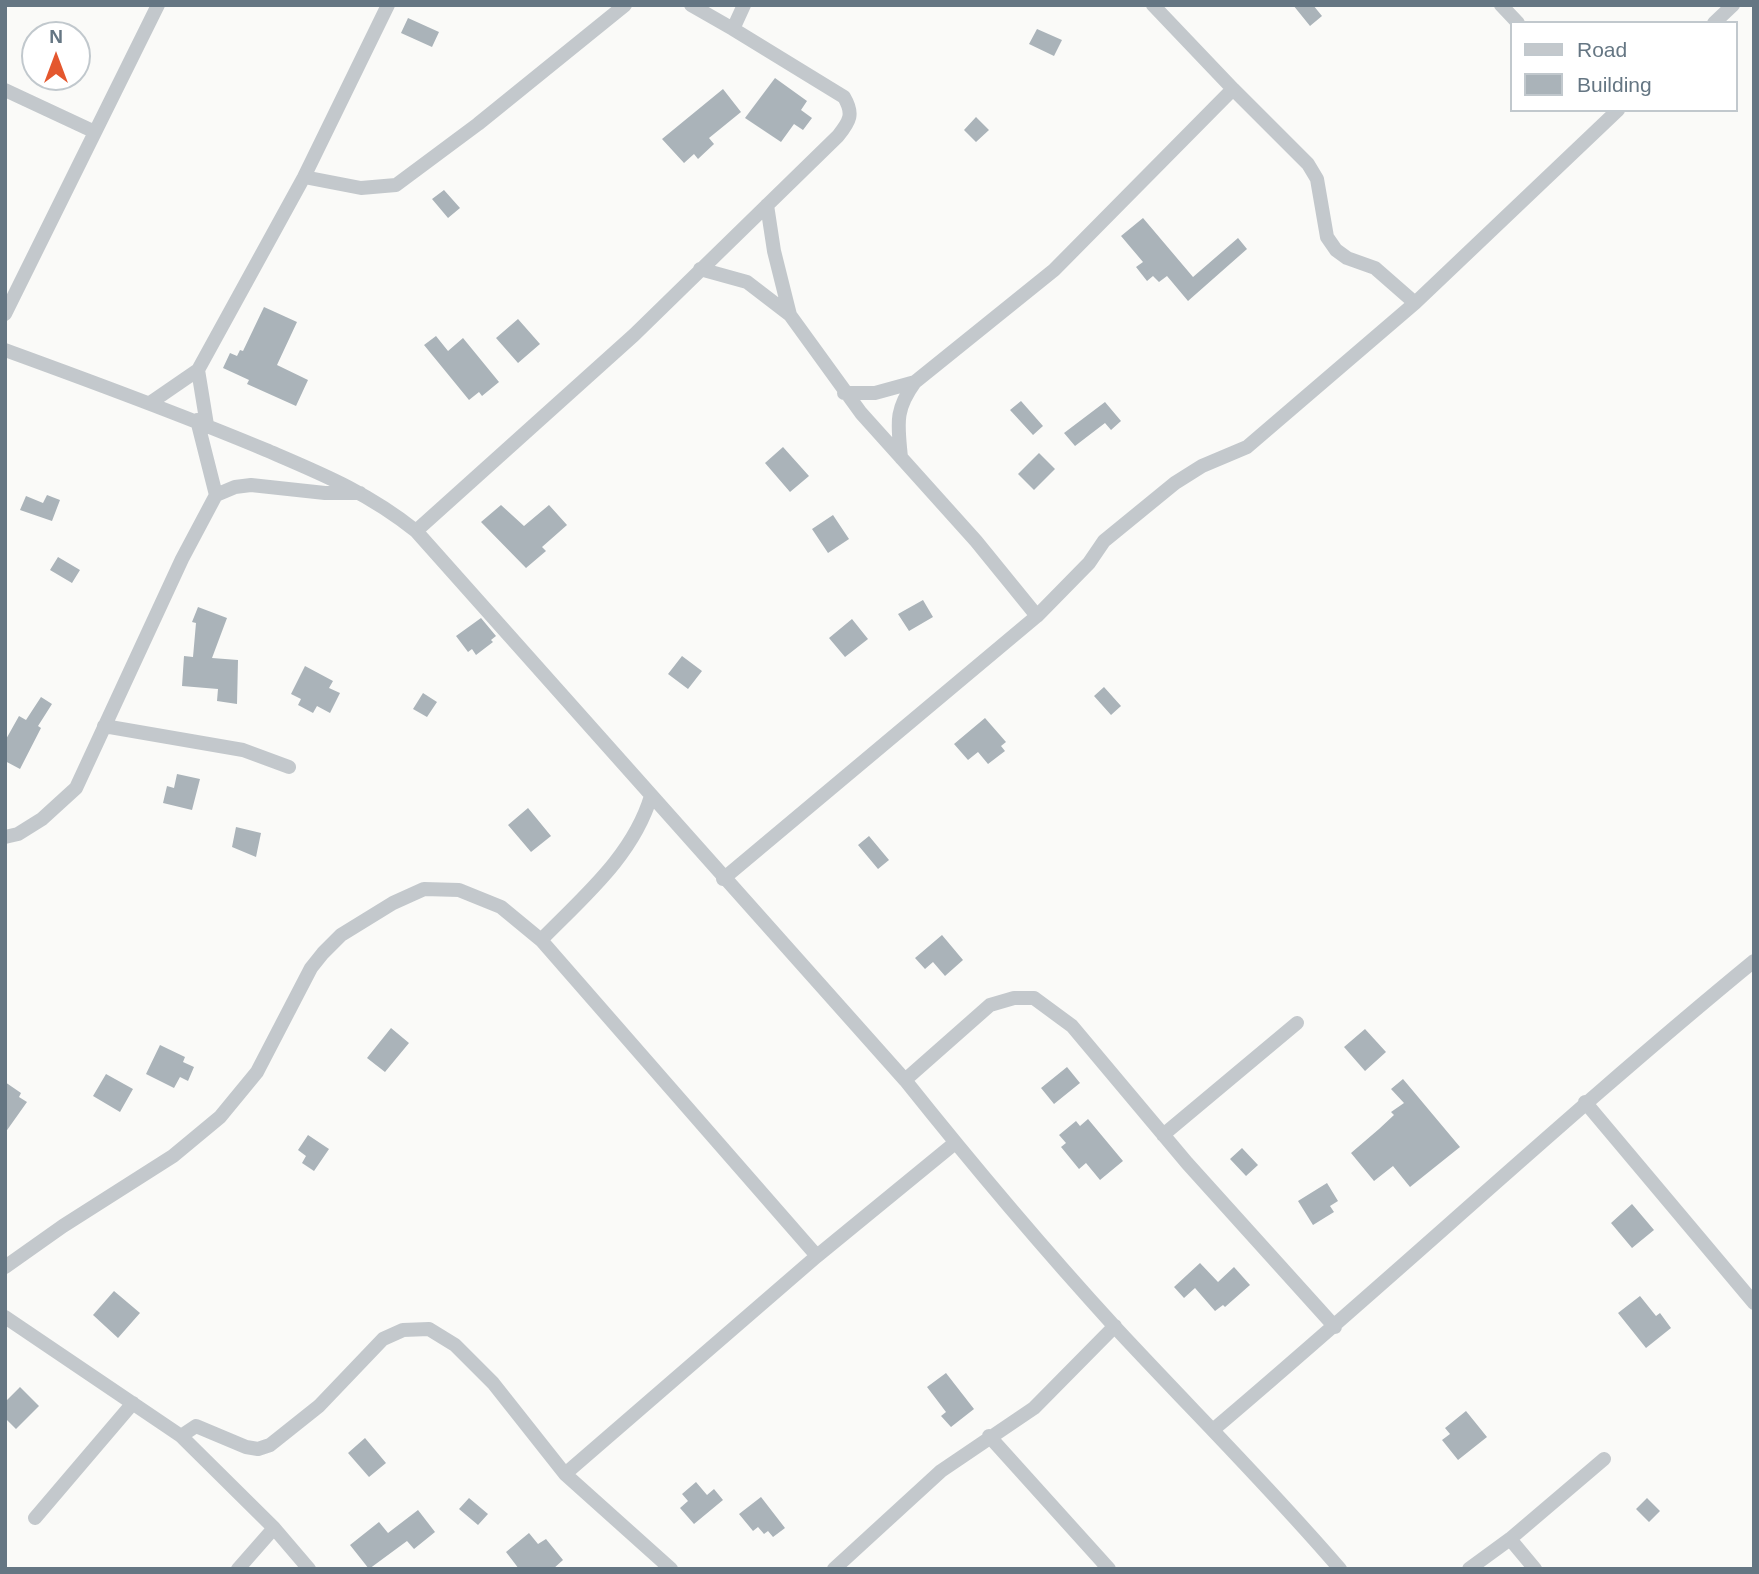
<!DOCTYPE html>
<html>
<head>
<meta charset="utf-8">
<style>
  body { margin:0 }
  #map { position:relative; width:1759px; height:1574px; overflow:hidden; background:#fafaf8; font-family:Arial,sans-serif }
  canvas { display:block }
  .frame { position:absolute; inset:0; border:7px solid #657683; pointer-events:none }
  .legend { position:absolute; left:1510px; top:21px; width:228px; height:91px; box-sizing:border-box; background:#fff; border:2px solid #c1c8cd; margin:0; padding:9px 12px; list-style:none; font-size:21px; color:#657683 }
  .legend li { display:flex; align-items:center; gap:14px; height:35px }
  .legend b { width:35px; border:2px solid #c1c8cd }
  .north { position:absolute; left:21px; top:21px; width:70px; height:70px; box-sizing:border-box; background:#fff; border:2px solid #c1c8cd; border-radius:50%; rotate:0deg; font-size:19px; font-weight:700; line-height:28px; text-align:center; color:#657683 }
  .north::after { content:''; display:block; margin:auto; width:24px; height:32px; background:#e4572e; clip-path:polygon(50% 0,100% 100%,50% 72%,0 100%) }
</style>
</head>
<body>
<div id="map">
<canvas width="1759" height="1574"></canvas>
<div class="frame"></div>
<ul class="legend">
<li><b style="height:9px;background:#c3c8cc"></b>Road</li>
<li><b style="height:19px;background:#aab3b9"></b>Building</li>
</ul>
<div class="north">N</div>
</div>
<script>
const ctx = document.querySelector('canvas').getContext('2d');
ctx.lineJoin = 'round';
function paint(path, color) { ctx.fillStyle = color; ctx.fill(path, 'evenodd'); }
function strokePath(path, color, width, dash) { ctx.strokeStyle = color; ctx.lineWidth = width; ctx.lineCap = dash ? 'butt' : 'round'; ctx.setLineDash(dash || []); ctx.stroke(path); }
paint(new Path2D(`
  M1293,5H1313L1322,16L1310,26Z
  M408,18L439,32L432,47L401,33Z
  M1037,29L1062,40L1054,56L1029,44Z
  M775,78L807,101L801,110L812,118L803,130L794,124L781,142L745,118Z
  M723,89L741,112L709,138L714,144L698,159L694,154L684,163L662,139Z
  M976,117L989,130L976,142L964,130Z
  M444,190L460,208L448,218L432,199Z
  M1143,218L1193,277L1238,238L1247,249L1188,301L1167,276L1159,282L1153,276L1147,281L1136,267L1143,262L1121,236Z
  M264,307L297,322L277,365L308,380L296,406L247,384L249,380L223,368L230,353L237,356L240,350L243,351Z
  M518,319L540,344L518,363L496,338Z
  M436,336L448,351L463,338L499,382L482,396L479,392L469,400L424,345Z
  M1021,401L1043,426L1033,435L1010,410Z
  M1105,402L1121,421L1111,430L1105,423L1075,446L1064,433Z
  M783,447L809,476L790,492L765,463Z
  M1039,453L1055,469L1034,490L1018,474Z
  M47,495L60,500L52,521L20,510L26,496L43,503Z
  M501,505L524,526L549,505L567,525L542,547L546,551L526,568L481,522Z
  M833,515L849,539L828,553L812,529Z
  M58,557L80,570L72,583L50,570Z
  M923,600L933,617L909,631L898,614Z
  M198,607L227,618L212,658L238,660L237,704L217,701L218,689L182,686L184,656L193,657L196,623L192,622Z
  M481,618L496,636L491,640L493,642L476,655L472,649L468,652L456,636Z
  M852,619L868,639L845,657L829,638Z
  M682,656L702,671L688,689L668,674Z
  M305,666L333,681L329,688L340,693L330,713L317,706L313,713L298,705L301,699L291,694Z
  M1104,687L1121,706L1111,715L1094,696Z
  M423,693L437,702L427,717L413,709Z
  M41,697L52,704L38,726L41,728L20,769L5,761V741L19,716L26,720Z
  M985,718L1006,742L1001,746L1005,751L988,764L978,752L968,760L954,744Z
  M177,774L200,779L192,810L163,803L167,786L174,788Z
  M528,808L551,836L531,852L508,825Z
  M236,827L261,833L256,857L232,847Z
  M869,836L889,860L878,869L858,845Z
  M942,935L963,960L945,976L933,962L925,969L915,958Z
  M391,1028L409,1043L385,1072L367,1058Z
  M1365,1029L1386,1052L1365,1071L1344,1047Z
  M160,1045L185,1057L183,1062L194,1067L188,1081L180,1077L174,1088L146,1074Z
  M1067,1067L1080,1083L1054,1104L1041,1088Z
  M106,1074L133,1089L120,1112L93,1096Z
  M1403,1079L1460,1147L1410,1187L1393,1166L1374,1181L1351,1153L1379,1129L1394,1115L1391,1112L1404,1103L1391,1089Z
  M5,1082L21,1093L19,1097L27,1102L5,1133Z
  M1088,1119L1123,1161L1100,1180L1086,1163L1079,1169L1061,1147L1066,1143L1059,1135L1076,1121L1080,1126Z
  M308,1135L329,1149L314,1171L302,1163L306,1156L298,1150Z
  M1242,1148L1258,1165L1246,1176L1230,1159Z
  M1327,1183L1338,1201L1330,1206L1334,1212L1313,1225L1298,1201Z
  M1632,1204L1654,1230L1632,1248L1611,1223Z
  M1200,1263L1218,1282L1234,1267L1250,1285L1225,1307L1223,1305L1215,1311L1195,1288L1184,1298L1174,1287Z
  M114,1291L140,1313L118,1338L93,1315Z
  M1640,1296L1656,1316L1660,1313L1671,1328L1646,1348L1618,1313Z
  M946,1373L974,1409L951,1427L941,1416L946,1412L927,1387Z
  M20,1387L39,1406L16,1429L5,1418V1402Z
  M1466,1411L1487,1437L1458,1460L1442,1440L1450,1434L1445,1428Z
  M365,1438L386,1463L369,1477L348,1453Z
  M696,1482L707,1495L714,1489L723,1500L694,1524L680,1508L688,1501L682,1494Z
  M761,1497L785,1528L773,1537L768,1531L764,1534L758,1527L753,1531L739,1514Z
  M469,1498L488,1514L478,1525L459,1509Z
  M1647,1498L1660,1511L1649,1522L1636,1509Z
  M418,1510L435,1532L414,1549L407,1541L369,1569L350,1545L379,1522L388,1533Z
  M529,1533L538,1544L546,1539L563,1560L553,1569H519L506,1552Z`), '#aab3b9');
strokePath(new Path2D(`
  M691,5L733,29
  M1501,5L1518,23
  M1714,23L1733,5
  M1233,89L1308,164L1317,179L1327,237L1336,250L1347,258L1375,268L1415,303
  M5,90L95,132
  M304,177L361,188L396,185L478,124L625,5
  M767,205L774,251L790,315
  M700,269L747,282L790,315L861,413L976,541L1037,616
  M5,314L158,5
  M5,350C93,382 180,414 266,450C322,474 367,492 416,531L905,1080C972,1164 1042,1247 1115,1327C1190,1408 1268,1485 1340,1569
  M198,370L207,425
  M844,393H875L915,382L1054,270L1233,89L1153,5
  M150,403L198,370L304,177L388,5
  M197,420L216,495
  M901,458C898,424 894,411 915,382
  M416,531L634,335L838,136C850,121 854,114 844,97L733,29L744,5
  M104,726L243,750L289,767
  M5,837L18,834L42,819L76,788L182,559L216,495L235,487L251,485L325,493H360
  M723,879L1037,616L1089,563L1104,541L1175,483L1202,466L1247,447L1415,303L1618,110
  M541,940C583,897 633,856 651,796
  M905,1080L990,1005L1014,998H1034L1072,1026L1187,1163L1335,1327
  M1585,1102L1754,1303
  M1163,1135L1297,1023
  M5,1267L63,1226L173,1156L220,1117L257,1072L311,968L323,953L341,935L393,903L424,889L459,890L501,907L541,940L817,1256
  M5,1317L181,1436L274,1528L309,1569
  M1214,1429C1396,1275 1570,1112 1754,961
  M181,1436L196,1426L246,1447L258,1449L270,1445L319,1406L383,1339L403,1330L429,1329L455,1345L493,1383L565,1474L671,1569
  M989,1436L1109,1569
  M565,1474L817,1256L955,1143
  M35,1518L133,1403
  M1510,1539L1535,1569
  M238,1569L274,1528
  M834,1569L941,1471L1034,1408L1115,1326
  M1469,1569L1510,1539L1604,1459`), '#c3c8cc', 14);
</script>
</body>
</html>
